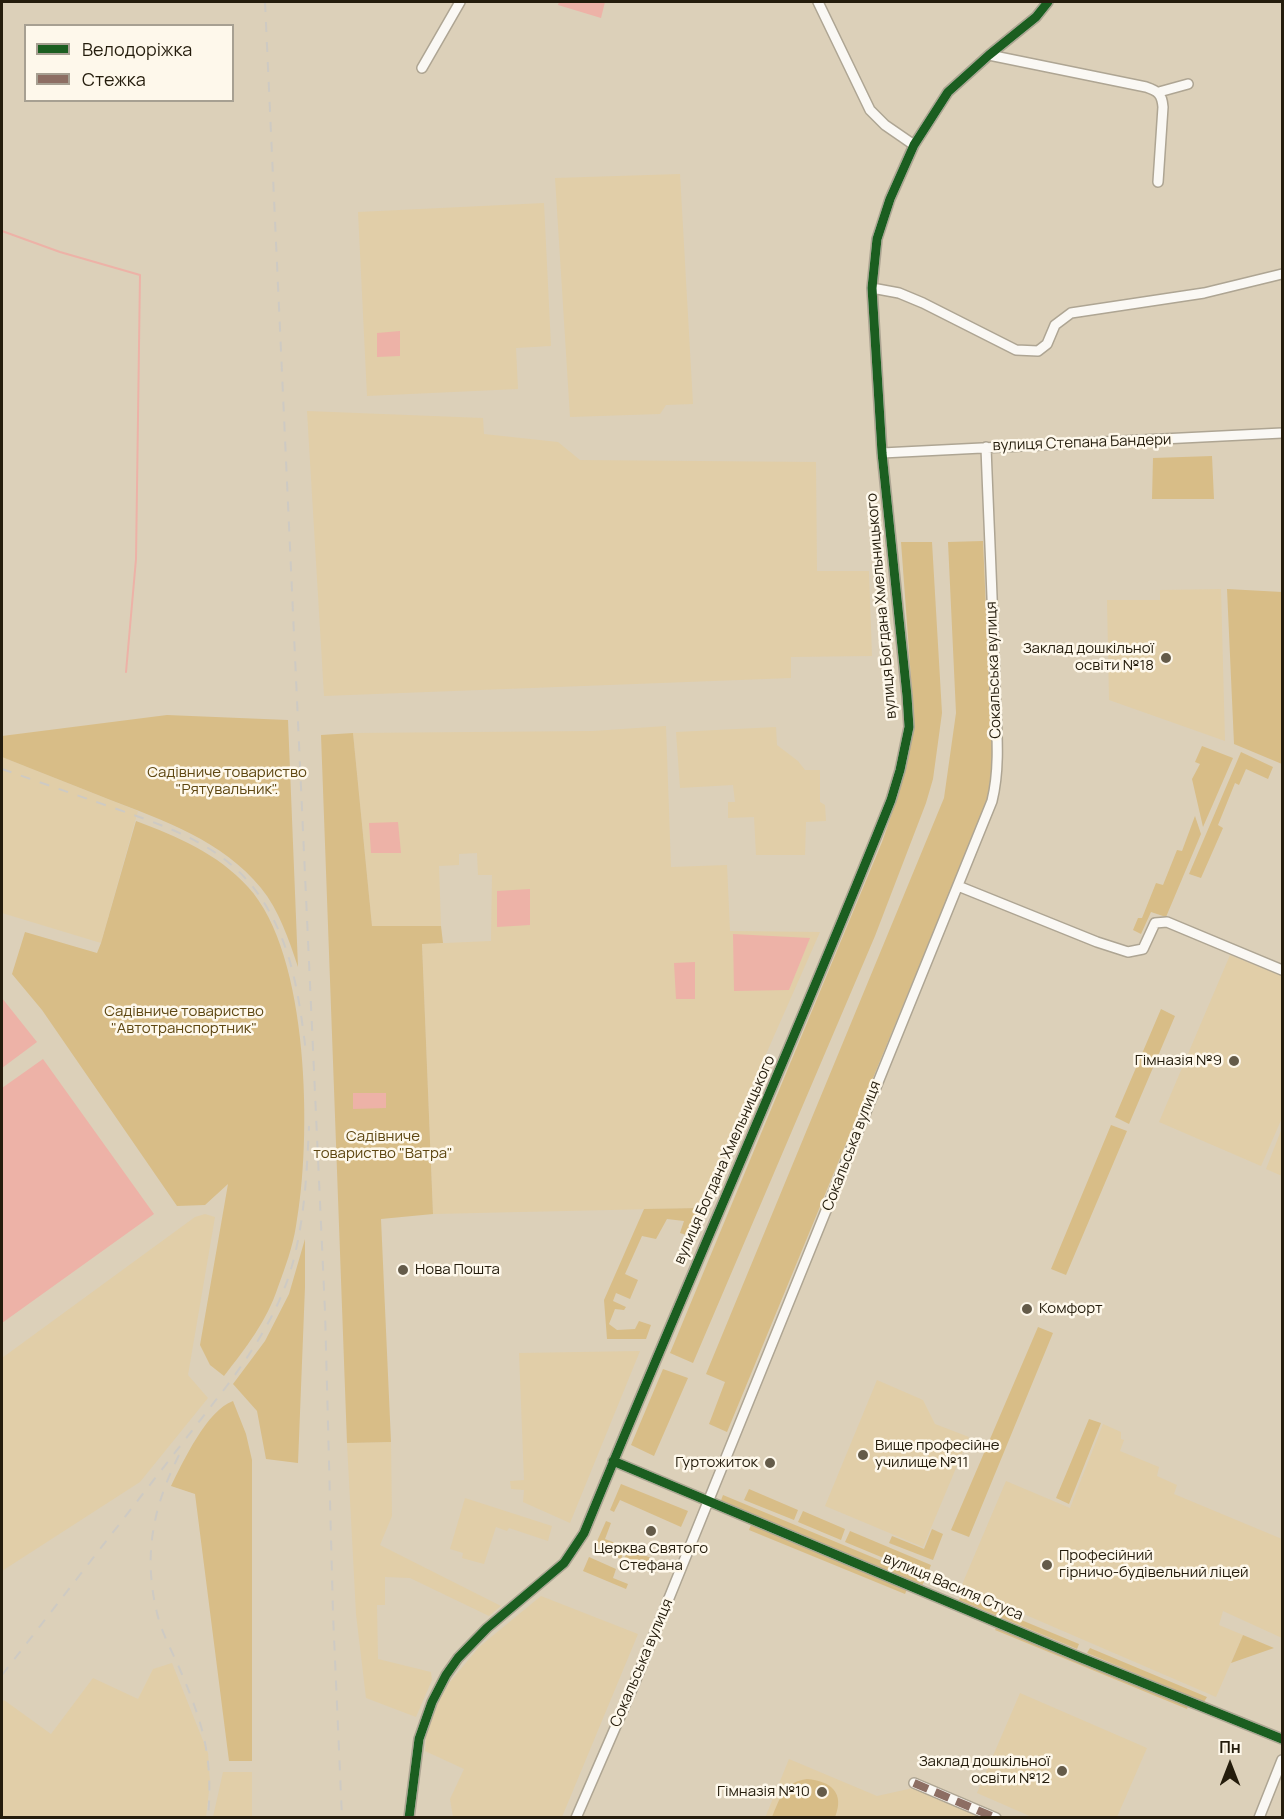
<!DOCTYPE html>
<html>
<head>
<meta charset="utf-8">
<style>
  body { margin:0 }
  #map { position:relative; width:1284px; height:1819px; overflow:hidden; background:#dcd0b9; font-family:Manrope,sans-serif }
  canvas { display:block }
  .frame { position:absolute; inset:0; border:3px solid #241c0c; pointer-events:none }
  .legend { position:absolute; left:24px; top:24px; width:210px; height:78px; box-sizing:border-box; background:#fef8eb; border:2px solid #a7a092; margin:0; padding:8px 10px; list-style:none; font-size:18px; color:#241c0c }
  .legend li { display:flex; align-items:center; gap:12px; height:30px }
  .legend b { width:30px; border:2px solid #a7a092 }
  .north { position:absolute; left:1200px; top:1735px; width:60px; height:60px; -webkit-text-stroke:4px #fef8eb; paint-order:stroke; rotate:0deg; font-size:16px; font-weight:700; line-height:24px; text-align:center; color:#241c0c }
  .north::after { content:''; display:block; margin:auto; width:21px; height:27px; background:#241c0c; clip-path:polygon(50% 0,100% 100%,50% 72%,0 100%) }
</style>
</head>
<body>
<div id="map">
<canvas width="1284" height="1819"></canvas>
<div class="frame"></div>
<ul class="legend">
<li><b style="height:8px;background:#1b5e20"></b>Велодоріжка</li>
<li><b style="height:8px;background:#8d6e63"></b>Стежка</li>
</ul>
<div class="north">Пн</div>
</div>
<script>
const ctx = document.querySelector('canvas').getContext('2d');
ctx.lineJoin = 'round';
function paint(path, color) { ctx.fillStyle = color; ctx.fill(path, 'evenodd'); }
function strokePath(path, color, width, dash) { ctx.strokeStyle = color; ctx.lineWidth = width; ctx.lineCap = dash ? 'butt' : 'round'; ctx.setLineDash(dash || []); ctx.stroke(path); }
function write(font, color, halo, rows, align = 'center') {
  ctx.font = font + ' Manrope,sans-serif'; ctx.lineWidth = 5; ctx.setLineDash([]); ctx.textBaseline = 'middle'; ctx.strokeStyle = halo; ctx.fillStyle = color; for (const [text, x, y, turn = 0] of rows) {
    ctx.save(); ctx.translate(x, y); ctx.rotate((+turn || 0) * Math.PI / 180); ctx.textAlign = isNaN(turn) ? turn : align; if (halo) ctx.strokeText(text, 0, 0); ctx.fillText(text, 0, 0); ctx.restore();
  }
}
paint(new Path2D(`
  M680,174L693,404L666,405L660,414L570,417L555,178Z
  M544,203L551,346L516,348L518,389L367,396L358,212Z
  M307,411L483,418L484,434L558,442L580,460L816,462L817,571H869L872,656L791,657V678L324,696Z
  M1221,589L1225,741L1109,700L1107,600H1160V590Z
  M666,726L671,867L727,865L730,931L820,932L698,1208L433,1214L422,944L491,941L492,875H478L477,853L459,854V865L439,866L441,926H372L353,733L593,731Z
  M776,727L777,745L798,761L805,770H820V802L825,805L826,821L806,822L805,855H756L754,817L728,818V802H735L733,785L680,788L676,732Z
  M2,757L138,811L101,943L2,913Z
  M1230,955L1282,976V1118L1261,1166L1159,1122Z
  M1282,1128V1176L1266,1169Z
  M205,1214L215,1217L188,1375L208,1398L140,1482L2,1571V1358L195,1217Z
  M640,1351L570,1523L523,1502L524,1490L511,1489L510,1481L524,1480L519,1353Z
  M877,1380L923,1400L935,1424L969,1437L923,1547L825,1506Z
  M1103,1424L1121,1432V1439L1124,1440L1120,1451L1159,1467L1157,1476L1177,1485L1174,1494L1282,1539V1638L1223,1611L1219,1625L1243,1635L1216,1697L961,1587L1006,1481L1070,1508Z
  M391,1442L392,1516L380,1545L501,1606L489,1616L410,1578L385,1577V1605H377L378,1659L431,1672L432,1680L416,1717L366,1698L356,1614L347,1443Z
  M465,1498L552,1526L548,1541L509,1528L507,1531L496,1527L484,1564L462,1558L463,1553L450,1549Z
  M541,1596L638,1634L562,1817H453L450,1799L464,1769L425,1751L426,1735L437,1705L449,1683L479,1647Z
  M172,1663L208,1753L210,1782L206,1817H2V1703L4,1700L51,1734L93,1678L138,1699L153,1669Z
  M1020,1693L1147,1748L1117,1817H1032L977,1793Z
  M789,1759L877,1796L913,1788L981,1817L765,1818Z
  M223,1772H252V1817H213Z`), '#e1cea8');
paint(new Path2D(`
  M1212,456L1214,499H1152L1153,458Z
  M983,541L993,773L986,804L727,1432L709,1424L725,1382L706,1374L944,798L956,713L948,542Z
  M901,542H932L942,713L933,779L926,803L875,936L693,1363L670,1353L882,842L899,793L909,752L914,719Z
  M1227,589L1282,592V764L1234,744Z
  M167,715L288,720L298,967C289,940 279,910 261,888C223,841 163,820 108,799C73,785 37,771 2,757V736Z
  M353,733L372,926H441L443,943L422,944L433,1214L381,1219L391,1442L347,1443L321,735Z
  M1202,746L1233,758L1203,827L1192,779L1200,764L1195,762Z
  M1241,752L1273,767L1268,779L1246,769L1239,785L1235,783L1218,825L1223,828L1201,878L1189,874Z
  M1195,816L1201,834L1166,917L1151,912L1141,934L1133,930L1138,918H1142L1156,883L1163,885L1177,850L1182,851Z
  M136,821C178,837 217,853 248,887C310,954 312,1140 296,1226C293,1246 285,1268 278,1287C267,1321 245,1349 224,1376L210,1365L200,1345L228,1184L205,1205L177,1206L42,1010L12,974L25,932L97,953L101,943Z
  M1161,1009L1175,1016L1129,1124L1115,1117Z
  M1111,1125L1127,1131L1066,1275L1051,1269Z
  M698,1208L704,1210L693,1237L680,1233L684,1221L667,1219L656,1239L642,1236L625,1274L638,1280L630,1299L616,1293L613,1301L626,1307L624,1310L615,1309L609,1324L617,1330L635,1329L639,1321L651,1325L646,1339H607L604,1300L644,1209Z
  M305,1239V1287L298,1463L266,1459L257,1411L233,1384L265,1341L289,1294Z
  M1038,1327L1053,1333L969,1537L951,1530Z
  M663,1369L688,1378L654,1456L631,1445Z
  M233,1401L246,1434L252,1460V1761H229L195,1494L171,1486C183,1462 207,1410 233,1401Z
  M1089,1419L1101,1423L1069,1504L1056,1498Z
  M621,1484L688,1511L681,1527L620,1500L614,1512L610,1510Z
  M749,1489L798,1510L794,1520L744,1500Z
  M723,1495L925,1579L922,1586L720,1503Z
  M803,1511L845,1529L841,1540L798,1522Z
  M606,1521L611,1523L605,1539L626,1547L621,1559L594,1548Z
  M752,1522L908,1587L905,1594L749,1530Z
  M932,1529L943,1534L933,1560L889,1543L892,1536L924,1549Z
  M850,1531L931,1565L927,1576L845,1542Z
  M628,1548L660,1562L656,1572L624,1559Z
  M589,1557L616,1569L613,1578L628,1584L626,1589L583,1571Z
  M961,1595L1079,1644L1077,1649L959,1600Z
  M997,1626L1188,1706L1187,1709L995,1630Z
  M1243,1635L1274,1648L1231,1663Z
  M1090,1648L1207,1697L1204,1702L1087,1653Z
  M807,1779C831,1781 845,1793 835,1817H772C780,1798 784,1782 807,1779Z`), '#d8bd87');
paint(new Path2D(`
  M559,2H605L601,18L558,5Z
  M400,331V356L377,357V333Z
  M398,822L401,853H371L369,823Z
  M530,889V925L497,927V891Z
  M733,934L810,938L789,990L734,991Z
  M695,962V999H676L674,963Z
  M2,998L37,1042L2,1068Z
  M43,1059L154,1214L2,1323V1088Z
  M353,1093H386V1108L353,1109Z`), '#edb2a7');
strokePath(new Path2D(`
  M2,231L60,252L140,275L136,559L126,672`), '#edb2a7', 2);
const minor = new Path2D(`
  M818,2L870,110L885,125L914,145
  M989,55L1146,87C1158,91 1162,94 1163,107L1158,182
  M422,68L460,2
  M1159,92L1188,84
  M872,288L899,293L923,303L1016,350L1038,351L1047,344L1055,325L1071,313L1204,293L1282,274
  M882,453L1282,433
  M958,886L1097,942L1128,952L1143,949L1155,923L1167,922L1282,970
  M613,1461L1079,1657L1282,1739
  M914,1783L996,1818
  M409,1818L419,1739L432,1702L446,1675L458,1658L487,1628L564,1563L584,1533C684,1288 793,1046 891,800L900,770L909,727L907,696L882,453L872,288L877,239L890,199L914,145L948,92L989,55L1036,17L1048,2
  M576,1818L635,1682L992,801C1001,764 996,725 995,687C993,607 989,527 986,447
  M1259,1818L1282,1760`);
strokePath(minor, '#aea593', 12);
strokePath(minor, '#faf8f4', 9);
strokePath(new Path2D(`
  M265,2L325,1311L333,1614L342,1818
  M2,769C39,782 76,795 114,808C191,835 248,855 281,936C296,972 301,1013 306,1052
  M179,1455C153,1507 143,1555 157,1613C162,1634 173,1653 181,1672C204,1726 213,1758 208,1818
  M2,1675L226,1387C256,1347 284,1303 295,1254C305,1212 307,1169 309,1126`), '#cecac3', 2, [10, 10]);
strokePath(new Path2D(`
  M914,1783L996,1818`), '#8d6e63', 8, [15, 8]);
strokePath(new Path2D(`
  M613,1461L1079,1657L1282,1739
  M409,1818L419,1739L432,1702L446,1675L458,1658L487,1628L564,1563L584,1533C684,1288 793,1046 891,800L900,770L909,727L907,696L882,453L872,288L877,239L890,199L914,145L948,92L989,55L1036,17L1048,2`), '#1b5e20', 9);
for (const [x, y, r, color] of [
  [1166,658,6,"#645b49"],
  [1234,1061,6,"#645b49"],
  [403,1270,6,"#645b49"],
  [1027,1309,6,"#645b49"],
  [863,1455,6,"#645b49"],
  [770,1463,6,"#645b49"],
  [651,1531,6,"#645b49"],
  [1047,1565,6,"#645b49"],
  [1062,1771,6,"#645b49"],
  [822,1792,6,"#645b49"]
]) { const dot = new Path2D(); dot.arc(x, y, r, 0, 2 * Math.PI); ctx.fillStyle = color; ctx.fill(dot); strokePath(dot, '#fef8eb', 2); }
write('15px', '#241c0c', '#fef8eb', [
  ["вулиця Степана Бандери",1082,443,-2],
  ["вулиця Богдана Хмельницького",882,606,-95],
  ["Сокальська вулиця",994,670,-92],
  ["Сокальська вулиця",852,1146,-69],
  ["вулиця Богдана Хмельницького",725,1160,-66],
  ["вулиця Василя Стуса",953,1587,23],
  ["Сокальська вулиця",642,1663,-67]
]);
write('15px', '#241c0c', '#fef8eb', [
  ["Заклад дошкільної",1154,649],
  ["освіти №18",1154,666],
  ["Гімназія №9",1222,1061],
  ["Нова Пошта",415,1270,"left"],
  ["Комфорт",1039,1309,"left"],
  ["Вище професійне",875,1446,"left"],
  ["училище №11",875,1463,"left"],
  ["Гуртожиток",758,1463],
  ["Церква Святого",651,1549,"center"],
  ["Стефана",651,1566,"center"],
  ["Професійний",1059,1556,"left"],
  ["гірничо-будівельний ліцей",1059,1573,"left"],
  ["Заклад дошкільної",1050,1762],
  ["освіти №12",1050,1779],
  ["Гімназія №10",810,1792]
], 'right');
write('15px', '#5e4712', '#fef8eb', [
  ["Садівниче товариство",227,773],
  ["\"Рятувальник\".",227,790],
  ["Садівниче товариство",184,1012],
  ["\"Автотранспортник\"",184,1029],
  ["Садівниче",383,1137],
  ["товариство \"Ватра\"",383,1154]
]);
</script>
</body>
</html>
